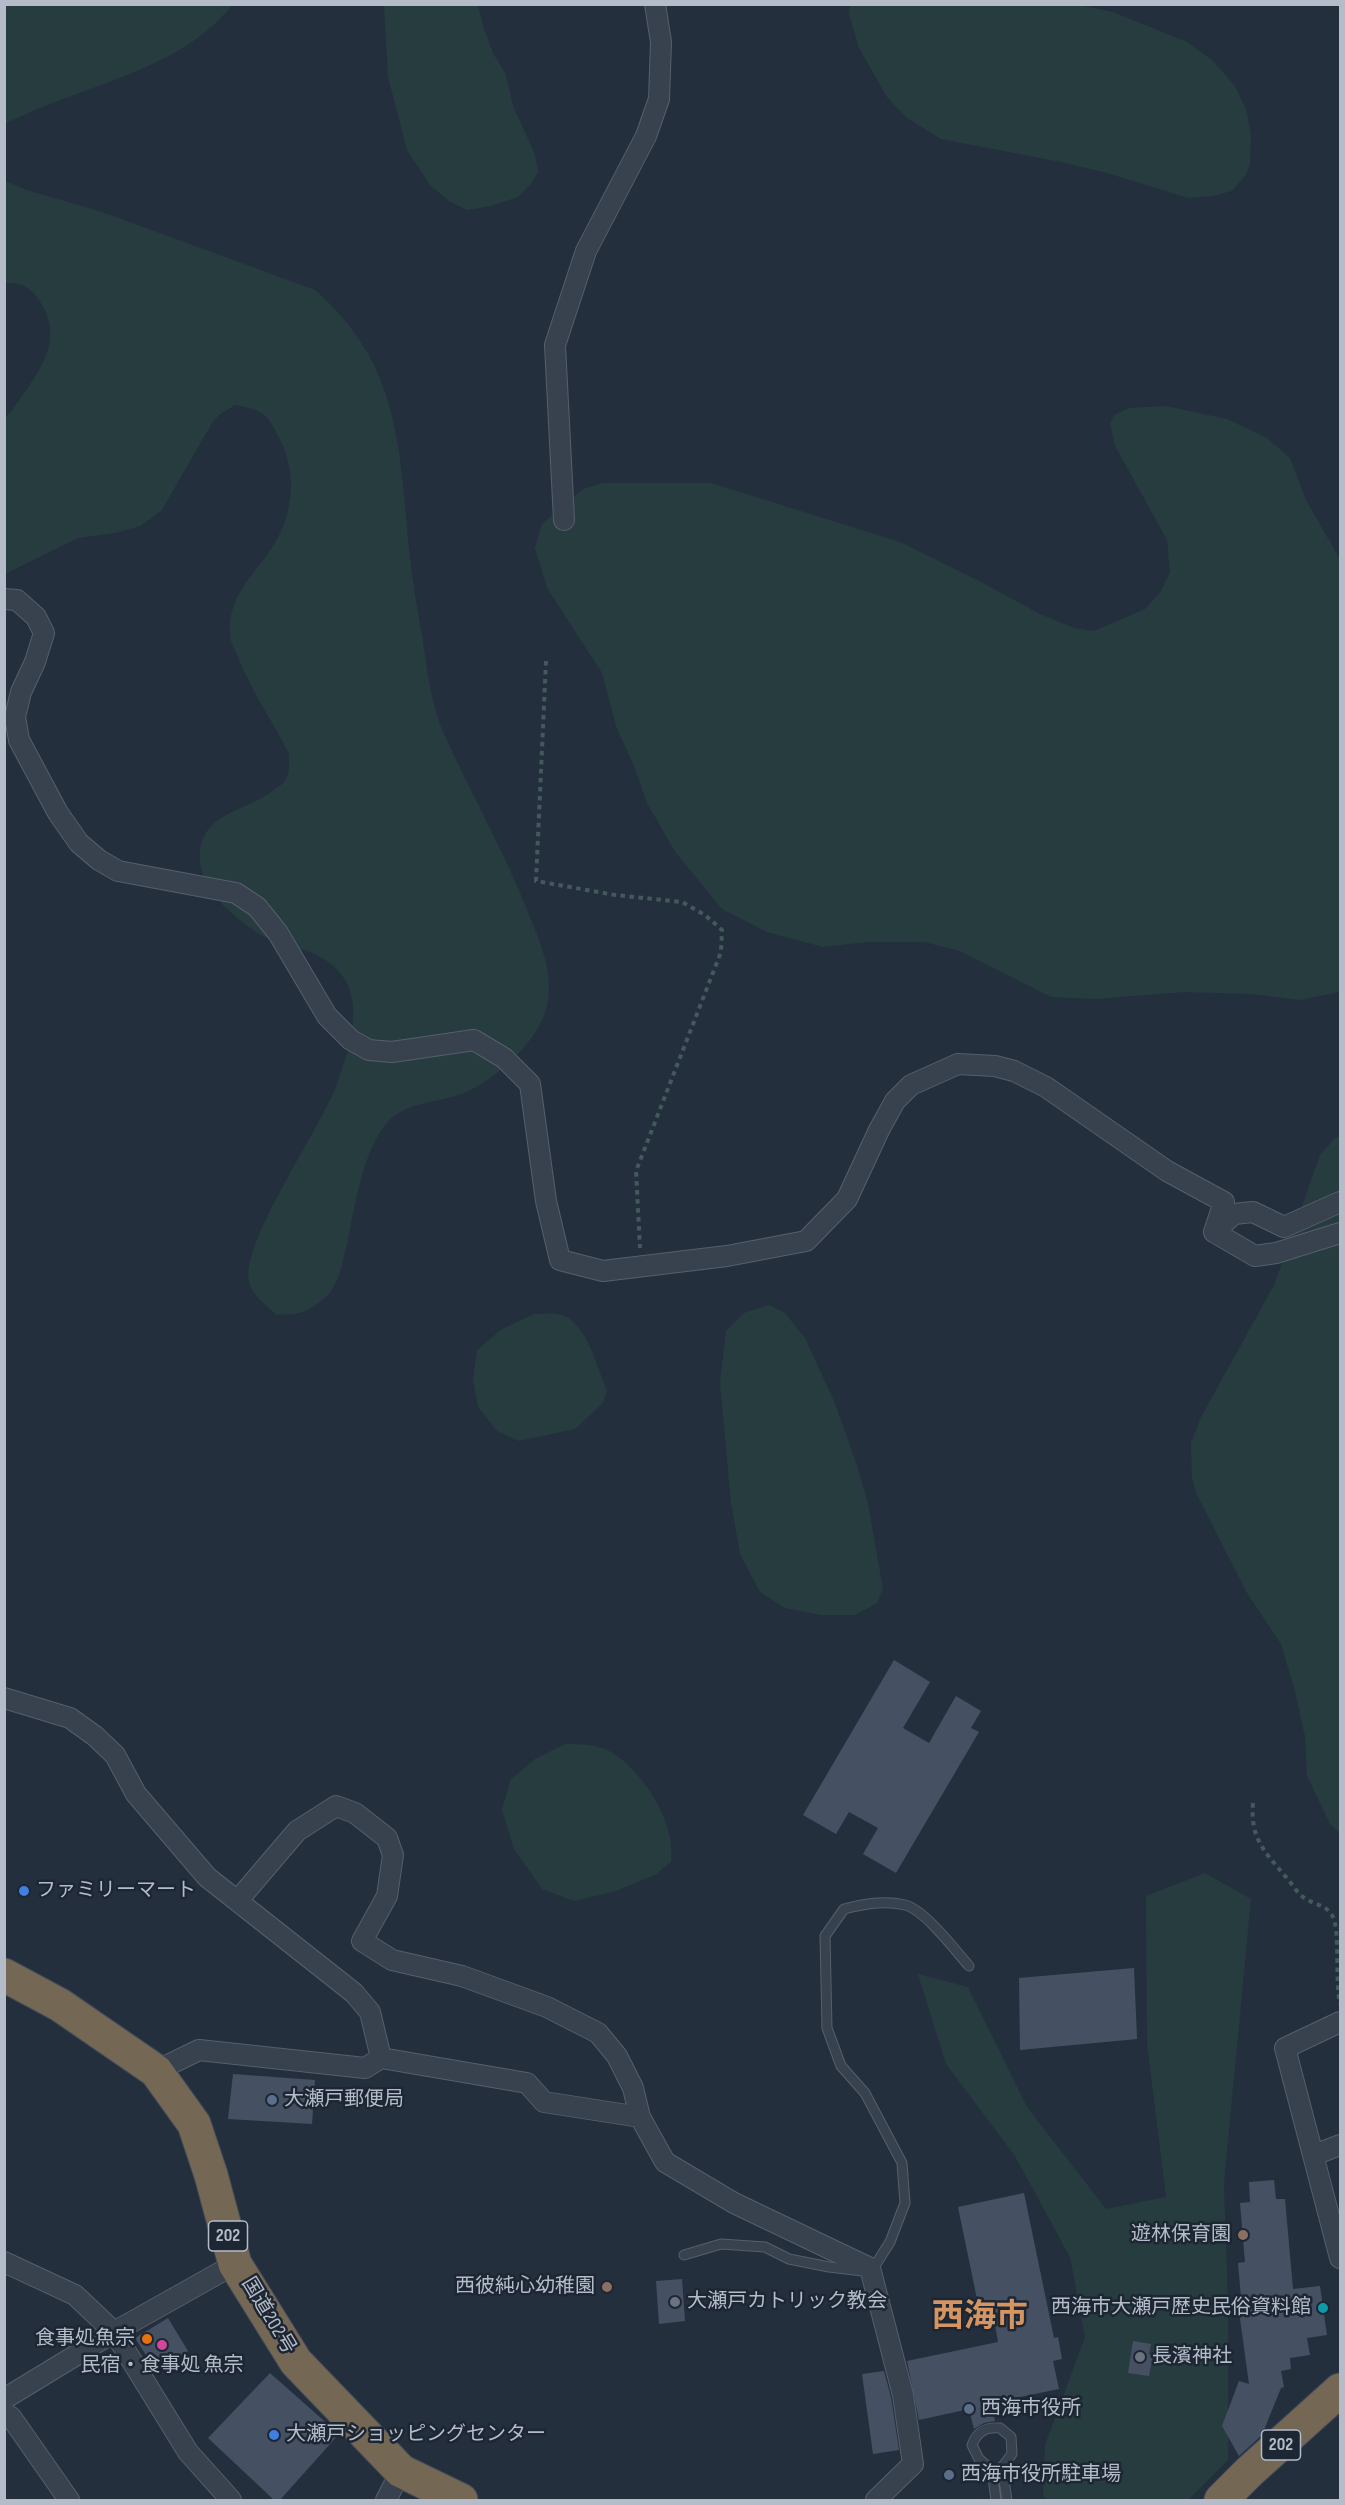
<!DOCTYPE html>
<html>
<head>
<meta charset="utf-8">
<style>
  body { margin:0 }
  #map { position:relative; width:1345px; height:2505px; overflow:hidden; background:#242f3e; font-family:"Sofia Sans Condensed",sans-serif }
  canvas { display:block }
  .frame { position:absolute; inset:0; border:6px solid #b4bcc9; pointer-events:none }
</style>
</head>
<body>
<div id="map">
<canvas width="1345" height="2505"></canvas>
<div class="frame"></div>
</div>
<script>
const ctx = document.querySelector('canvas').getContext('2d');
ctx.lineJoin = 'round';
function paint(path, color) { ctx.fillStyle = color; ctx.fill(path, 'evenodd'); }
function strokePath(path, color, width, dash) { ctx.strokeStyle = color; ctx.lineWidth = width; ctx.lineCap = dash ? 'butt' : 'round'; ctx.setLineDash(dash || []); ctx.stroke(path); }
function write(font, color, halo, rows, align = 'center') {
  ctx.font = font + ' "Sofia Sans Condensed","Noto Sans JP",sans-serif'; ctx.lineWidth = 5; ctx.setLineDash([]); ctx.textBaseline = 'middle'; ctx.strokeStyle = halo; ctx.fillStyle = color; for (const [text, x, y, turn = 0] of rows) {
    ctx.save(); ctx.translate(x, y); ctx.rotate((+turn || 0) * Math.PI / 180); ctx.textAlign = isNaN(turn) ? turn : align; if (halo) ctx.strokeText(text, 0, 0); ctx.fillText(text, 0, 0); ctx.restore();
  }
}
paint(new Path2D(`
  M5,4H232V5C180,72 78,86 5,124Z
  M384,5H478L484,29L493,53L506,75L513,106L535,154L538,172L531,184L518,197L491,206L467,210L449,201L430,185L407,150L388,77Z
  M850,5H1078L1113,12L1187,42L1212,60L1235,86L1246,109L1251,134L1250,164L1245,176L1232,191L1213,196L1188,198L1107,173L1061,162L941,139L907,118L887,97L859,48L849,14Z
  M5,181L27,190L105,213L315,290C402,366 399,450 410,557C413,585 418,613 423,641C427,673 432,707 445,736C471,794 503,849 526,907C538,937 553,968 548,1001C542,1039 498,1078 464,1093C440,1103 404,1101 386,1124C363,1152 355,1205 348,1239C344,1256 341,1277 331,1291C326,1298 314,1307 307,1310C299,1315 286,1314 277,1315C266,1305 252,1296 249,1281C240,1244 322,1126 337,1084C355,1033 371,977 310,952C297,947 283,946 270,940C254,932 236,918 223,905C213,894 201,877 200,862C197,811 245,814 275,789C278,787 283,784 285,781C290,773 289,763 289,754C273,721 251,691 238,657C235,650 230,642 230,635C227,594 256,574 275,543C293,512 297,475 281,442C268,414 264,410 235,405L219,415L212,423L162,510L140,526L116,533L78,538L5,574V418L12,411C36,374 70,340 36,296C28,286 18,282 5,283Z
  M1166,406L1227,419L1267,438L1290,458L1306,500L1340,559V992L1300,1000L1251,994L1184,992L1096,999L1051,997L960,951L924,942H868L823,947L767,932L722,909L676,853L647,803L634,766L616,726L602,673L547,588L535,548L542,524L583,489L602,483H711L900,542L979,581L1040,614L1074,628L1094,631L1145,609L1161,591L1170,572L1167,540L1115,446L1110,424L1114,415L1129,408Z
  M1340,1136V1833L1330,1824L1307,1776L1305,1737L1295,1691L1281,1644L1247,1593L1197,1495L1192,1478L1191,1443L1201,1417L1274,1285L1320,1155L1335,1138Z
  M769,1305L785,1313L805,1338L834,1401L857,1465L868,1503L883,1589L877,1603L855,1615H821L785,1608L760,1592L740,1554L731,1503L720,1382L726,1331L744,1313Z
  M534,1314C541,1314 550,1313 557,1314C587,1318 596,1367 607,1390L603,1403L575,1429L519,1441L497,1431L478,1407L473,1379L477,1350L502,1329Z
  M565,1744C580,1744 597,1744 611,1752C643,1771 677,1824 671,1862L655,1875L616,1891L574,1901L542,1889L514,1849L502,1810L511,1779L535,1759Z
  M1205,1873L1251,1899L1224,2183L1228,2304V2460L1188,2500H1048L1043,2496L1045,2445L1085,2337L1070,2257L1015,2156L946,2064L918,1974L968,1987L1027,2107L1106,2209L1166,2197L1147,2044L1146,1896Z`), '#263c3f');
paint(new Path2D(`
  M894,1660L930,1682L903,1728L929,1743L956,1696L981,1711L971,1728L979,1732L896,1873L863,1854L878,1828L849,1812L836,1834L803,1815Z
  M1134,1968L1137,2039L1020,2050L1019,1978Z
  M233,2074L315,2080L312,2124L228,2119Z
  M1274,2180L1276,2199H1285L1293,2289L1320,2286L1327,2335L1307,2338L1310,2355L1290,2358L1291,2369L1281,2371L1284,2387L1281,2388L1262,2435L1239,2456L1222,2426L1239,2381L1249,2384L1237,2297H1241L1238,2263L1245,2262L1240,2203L1250,2202L1249,2182Z
  M1024,2193L1054,2338L1058,2337L1062,2359L1053,2361L1059,2389L991,2403L995,2421L984,2423L974,2429L969,2409L919,2420L907,2361L998,2342L991,2302L978,2304L958,2207Z
  M682,2279L685,2321L659,2324L656,2281Z
  M168,2318L188,2351L156,2371L135,2338Z
  M1133,2341L1151,2344L1149,2354L1153,2355L1149,2376L1128,2373Z
  M884,2371L891,2397L899,2450L873,2454L862,2374Z
  M270,2373L339,2434L280,2500H274L208,2438Z`), '#455162');
const lane = new Path2D(`
  M684,2255L721,2244L765,2247L789,2259L829,2267L871,2272L890,2242L905,2203L902,2163L865,2093L841,2066L827,2028L825,1936L844,1909C864,1904 884,1900 905,1905C925,1910 955,1950 969,1966
  M996,2500L992,2470L979,2459L972,2445C977,2431 986,2427 1000,2428L1011,2437L1012,2454L1002,2467L1007,2500`);
const street = new Path2D(`
  M564,520L555,345L586,251L646,136L659,99L661,42L655,4
  M4,599L17,600L36,617L44,633L35,662L21,692L15,717L19,740L58,813L79,843L99,860L118,871L236,893L257,907L278,933L327,1016L351,1040L369,1050L392,1052L474,1040L504,1058L530,1084L546,1201L560,1260L603,1271L727,1256L806,1241L847,1199L879,1130L895,1101L911,1085L958,1064L995,1066L1014,1071L1046,1087L1167,1171L1224,1202L1214,1232
  M1216,1230L1234,1214L1253,1212L1284,1227L1340,1202
  M1214,1232L1255,1256L1276,1253L1340,1233
  M4,1698L70,1718L95,1736L115,1755L136,1794L207,1877L354,1993L370,2012L381,2058L365,2068L199,2050L156,2071
  M239,1899L297,1831L336,1806L355,1813L387,1838L393,1855L387,1896L362,1941L392,1960L462,1976L547,2007L598,2033L617,2056L633,2088L640,2117
  M1340,2022L1285,2048L1340,2258
  M381,2058L527,2083L544,2102L640,2117L665,2162L734,2203L870,2268L903,2395L913,2464L876,2500
  M1314,2155L1340,2145
  M4,2262L75,2295L114,2332L188,2452L231,2500
  M4,2399L114,2332L235,2264
  M4,2413L11,2417L69,2500
  M386,2500L401,2471`);
const highway = new Path2D(`
  M4,1975L60,2005L156,2071L194,2124L211,2175L235,2264L296,2362L401,2471L461,2500
  M1221,2500L1249,2472L1340,2390`);
strokePath(lane, '#565f6c', 11);
strokePath(street, '#565f6c', 22);
strokePath(highway, '#434c59', 35);
strokePath(new Path2D(`
  M546,661L536,881L615,895L682,902L705,915L722,930L721,952L636,1171L640,1248
  M1253,1803C1250,1838 1264,1851 1285,1876C1291,1882 1296,1892 1303,1897C1313,1905 1327,1904 1333,1917C1340,1931 1335,1983 1340,2004`), '#44595c', 4, [4.5, 4.5]);
strokePath(lane, '#38414e', 9);
strokePath(street, '#38414e', 20);
strokePath(highway, '#746855', 33);
for (const [x, y, r, color] of [
  [24,1891,6,"#3f7fe0"],
  [272,2100,6,"#5c6f8a"],
  [1243,2235,6,"#8d6e63"],
  [607,2287,6,"#8d6e63"],
  [675,2302,6,"#6b7280"],
  [1323,2308,6,"#0f9aa8"],
  [147,2339,6,"#e8710a"],
  [162,2345,6,"#d1479c"],
  [1140,2357,6,"#6b7280"],
  [969,2409,6,"#5c6f8a"],
  [274,2435,6,"#3f7fe0"],
  [949,2475,6,"#5c6f8a"]
]) { const dot = new Path2D(); dot.arc(x, y, r, 0, 2 * Math.PI); ctx.fillStyle = color; ctx.fill(dot); strokePath(dot, '#1d2633', 2); }
for (const [x, y, w] of [
  [228,2236,39],
  [1281,2445,39]
]) { const box = new Path2D(); box.roundRect(x - w / 2, y - 15, w, 30, 4.5); ctx.fillStyle = '#1d2633'; ctx.fill(box); strokePath(box, '#b4bcc9', 1.5); }
write('bold 18px', '#b4bcc9', null, [
  ["202",228,2236],
  ["202",1281,2445]
]);
write('20px', '#b4bcc9', '#1d2633', [
  ["ファミリーマート",36,1891],
  ["大瀬戸郵便局",284,2100],
  ["遊林保育園",1231,2235,"right"],
  ["西彼純心幼稚園",595,2287,"right"],
  ["大瀬戸カトリック教会",687,2302],
  ["西海市大瀬戸歴史民俗資料館",1311,2308,"right"],
  ["食事処魚宗",135,2339,"right"],
  ["長濱神社",1152,2357],
  ["民宿・食事処 魚宗",162,2366,"center"],
  ["西海市役所",981,2409],
  ["大瀬戸ショッピングセンター",286,2435],
  ["西海市役所駐車場",961,2475]
], 'left');
write('20px', '#b4bcc9', '#1d2633', [
  ["国道202号",268,2316,59]
]);
write('bold 32px', '#d59563', '#1d2633', [
  ["西海市",980,2318]
]);
</script>
</body>
</html>
